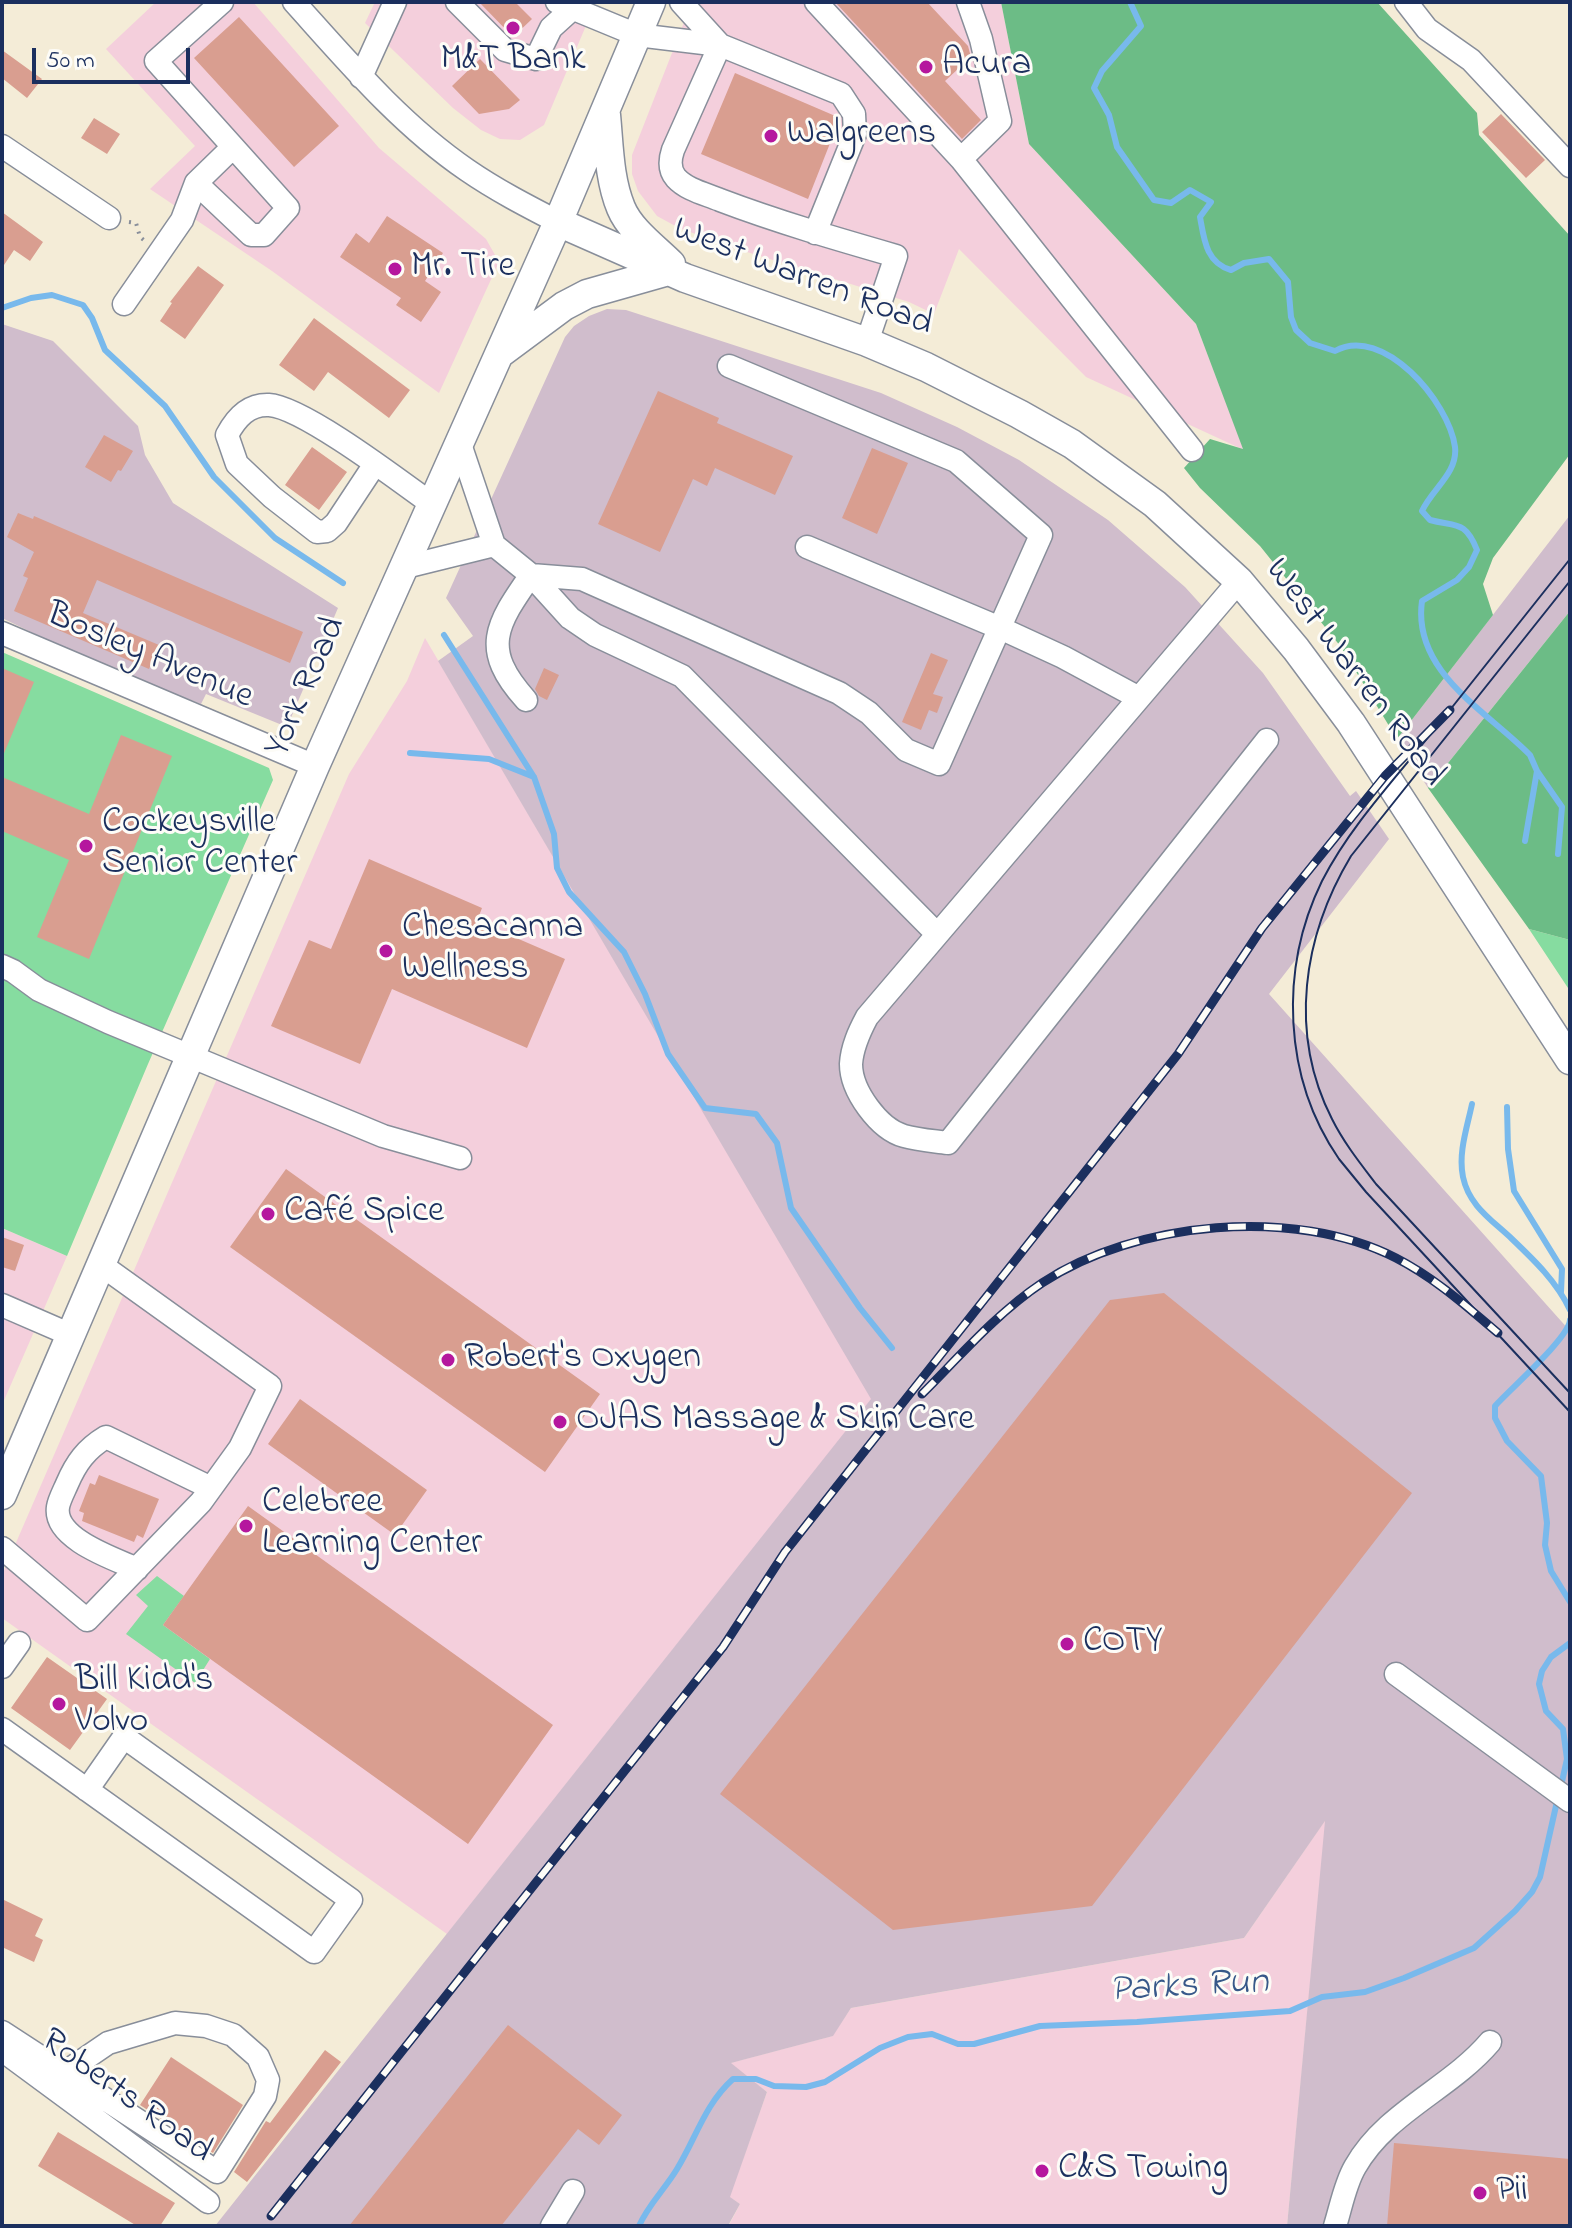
<!DOCTYPE html>
<html>
<head>
<meta charset="utf-8">
<style>
  body { margin:0 }
  #map { position:relative; width:1572px; height:2228px; overflow:hidden; background:#f4ecd7; font-family:"Indie Flower",sans-serif }
  canvas { display:block }
  .frame { position:absolute; inset:0; border:4px solid #1b2f5e; pointer-events:none }
  .scale { position:absolute; left:32px; top:48px; width:158px; height:36px; box-sizing:border-box; border:4px solid #1b2f5e; border-top:0; padding-left:10px; font-size:24px; line-height:28px; white-space:nowrap; color:#1b2f5e; -webkit-text-stroke:6px #fdfcf7; paint-order:stroke }
</style>
</head>
<body>
<div id="map">
<canvas width="1572" height="2228"></canvas>
<div class="frame"></div>
<div class="scale">50 m</div>
</div>
<script>
const ctx = document.querySelector('canvas').getContext('2d');
ctx.lineJoin = 'round';
function paint(path, color) { ctx.fillStyle = color; ctx.fill(path, 'evenodd'); }
function strokePath(path, color, width, dash) { ctx.strokeStyle = color; ctx.lineWidth = width; ctx.lineCap = dash ? 'butt' : 'round'; ctx.setLineDash(dash || []); ctx.stroke(path); }
function write(font, color, halo, rows, align = 'center') {
  ctx.font = font + ' "Indie Flower",sans-serif'; ctx.lineWidth = 6; ctx.setLineDash([]); ctx.textBaseline = 'middle'; ctx.strokeStyle = halo; ctx.fillStyle = color; for (const [text, x, y, turn = 0] of rows) {
    ctx.save(); ctx.translate(x, y); ctx.rotate((+turn || 0) * Math.PI / 180); ctx.textAlign = isNaN(turn) ? turn : align; if (halo) ctx.strokeText(text, 0, 0); ctx.fillText(text, 0, 0); ctx.restore();
  }
}
paint(new Path2D(`
  M156,2H253L379,148L486,239L499,262L439,393L272,271L150,189L195,146L106,49Z
  M375,2H596L544,125L520,140L500,139L481,130L453,108L365,23Z
  M692,2H1001L1029,144L1196,324L1244,450L1086,377L959,249L934,314L909,302L734,248L679,228L657,216L638,191L632,174V155Z
  M425,638L872,1399L447,1934L2,1618V1575L349,774L407,681Z
  M2,1228L67,1256L2,1405Z
  M1326,1819L1287,2226L729,2225L740,2204L729,2197L767,2092L730,2063L832,2036L851,2008L1244,1938Z`), '#f4cfdc');
paint(new Path2D(`
  M607,309L626,310L881,393L957,427L1019,460L1108,520L1185,587L1263,673L1350,796L1356,791L1389,839L1269,994L1570,1331V2226H1287L1325,1821L1244,1938L851,2008L833,2036L731,2063L767,2092L730,2197L740,2204L729,2224L732,2226H215L871,1399L438,661L473,636L446,598L565,337L574,326L589,316Z
  M2,324L53,341L138,426L145,455L173,503L338,608L287,727L206,694L201,704L93,662L2,618Z
  M1570,515V611L1428,788L1397,739Z`), '#d0bdcc');
paint(new Path2D(`
  M2,652L269,768L273,780L148,1064L67,1256L2,1228Z
  M1529,929L1570,940V991Z
  M157,1576L184,1596L163,1625L210,1659L195,1683L126,1634L148,1606L136,1595Z`), '#86dca0');
paint(new Path2D(`
  M1001,2H1377L1477,113L1479,135L1570,236V454L1493,558L1483,584L1493,615L1397,739L1341,647L1260,546L1200,488L1184,468L1210,439L1243,449L1196,324L1029,144Z
  M1570,611V940L1529,929L1428,788Z`), '#6cbc86');
strokePath(new Path2D(`
  M1130,2L1141,26L1102,71L1094,88L1109,115L1117,147L1154,200L1171,203L1190,190L1211,202L1200,217C1204,239 1206,263 1231,270L1244,263L1269,259L1288,282L1291,317L1296,330L1310,343L1335,351C1383,324 1449,402 1455,447C1458,473 1432,489 1422,511L1430,520C1456,527 1465,520 1477,550L1469,567L1457,580L1422,601C1412,672 1487,711 1530,755L1537,771L1525,841
  M2,308L31,298L52,295L83,305L92,318L105,350L165,406L214,477L275,538L343,583
  M444,635L534,777L554,834L557,868L569,892L624,952L645,994L668,1054L705,1108L756,1114L777,1143L791,1208L860,1308L892,1348
  M410,753L489,759L534,777
  M1537,771L1562,807L1558,854
  M1472,1104C1467,1128 1458,1153 1463,1177C1469,1206 1492,1220 1512,1239C1534,1260 1557,1282 1570,1310
  M1507,1107L1508,1149L1514,1191L1562,1269L1561,1292
  M1570,1320C1569,1338 1510,1389 1495,1406V1418L1507,1441L1541,1476L1547,1523L1545,1545L1551,1571L1570,1602
  M1561,1786L1567,1759L1563,1729L1546,1711L1539,1684L1542,1671L1551,1657L1570,1643
  M639,2226C648,2205 665,2189 677,2169C696,2138 705,2104 733,2079H756L774,2086L806,2087L825,2082L880,2048L908,2037L932,2034L958,2044H974L1040,2026L1137,2022L1290,2011L1322,1997L1365,1992L1404,1978L1474,1948L1515,1911L1532,1892L1540,1877L1558,1797`), '#78b9ec', 6);
paint(new Path2D(`
  M479,2H515L532,19L513,37Z
  M835,2H927L968,46L971,57L945,81L981,120L962,139Z
  M239,17L339,126L294,167L194,58Z
  M2,50L42,79L27,98L2,78Z
  M480,59L520,100L509,109L479,114L452,86Z
  M735,73L840,118L808,199L701,154Z
  M1501,114L1545,160L1526,178L1482,132Z
  M94,118L120,134L107,154L81,138Z
  M2,212L43,242L30,261L14,250L2,268Z
  M387,216L443,253L425,281L441,292L421,322L396,305L401,298L340,257L356,233L369,243Z
  M198,266L224,285L185,339L160,321L172,303L170,302Z
  M314,318L410,390L389,418L328,372L314,391L279,365Z
  M658,391L719,418L717,423L793,456L775,495L715,468L707,486L693,479L660,552L598,524Z
  M104,435L133,451L121,471L118,470L111,482L85,467Z
  M312,447L347,472L319,510L285,485Z
  M872,448L908,463L877,534L842,518Z
  M18,513L33,519L34,516L303,632L290,663L97,580L83,613L159,645L149,669L14,611L28,578L23,576L34,552L7,537Z
  M931,653L948,660L933,694L943,697L937,713L929,710L921,730L902,722Z
  M2,668L34,682L2,758Z
  M544,668L559,675L547,700L539,696L535,689Z
  M121,735L172,756L89,959L37,937L69,860L2,831V777L89,814Z
  M369,859L482,908L477,921L565,959L527,1048L392,989L360,1064L271,1026L309,940L331,949Z
  M286,1169L600,1394L545,1472L230,1247Z
  M2,1237L24,1245L15,1271L2,1267Z
  M1164,1293L1412,1493L1092,1906L893,1930L720,1794L1110,1300Z
  M300,1399L427,1490L395,1535L268,1444Z
  M99,1475L159,1499L143,1538L137,1535L134,1542L82,1521L84,1513L79,1511L90,1483L95,1485Z
  M248,1506L553,1725L468,1844L163,1625Z
  M47,1657L107,1699L70,1750L11,1708Z
  M2,1899L43,1919L35,1936L43,1940L34,1962L2,1947Z
  M508,2025L622,2115L599,2145L578,2129L501,2226H349Z
  M325,2050L341,2062L247,2182L234,2172L266,2121L270,2123Z
  M171,2057L243,2105L213,2153L140,2105Z
  M58,2132L175,2203L160,2226H137L38,2166Z
  M1394,2143L1570,2159V2226H1387Z`), '#d99e90');
const minor = new Path2D(`
  M294,2C348,62 400,124 467,170C496,190 527,206 558,222
  M457,2L505,50L536,59L551,28L572,9
  M557,2L637,35L720,45L841,94L854,114L855,134L815,233
  M681,2L720,45
  M816,2L961,159L1000,121L981,39L968,2
  M1406,2L1427,29L1471,60L1570,166
  M720,45L673,150C670,159 669,170 676,178C687,190 706,194 720,200C778,222 837,239 896,256L867,342
  M361,77L395,2
  M2,146L109,218
  M961,159L1192,450
  M196,183L233,147
  M124,304L182,220L196,183L251,235H264L288,208L156,61L222,2
  M375,464L336,523L327,531L317,532L272,497L237,464L227,435C236,418 248,404 269,405C303,407 401,482 433,505
  M494,545L531,575L570,618L595,635L682,676L937,934
  M807,547L1000,628L1063,657L1139,698
  M405,567L494,545L460,444
  M1239,581L867,1017C859,1032 852,1047 851,1064C851,1091 879,1129 904,1136C918,1140 934,1141 948,1143L1267,740
  M2,633L315,766
  M526,700C480,649 496,625 531,575L582,579L839,693L869,713L906,750L939,764L1041,535L956,461L729,366
  M2,966L13,971L39,990L108,1022L383,1136L460,1158
  M2,1305L71,1335
  M2,1548L87,1620L201,1502L240,1448L270,1386L100,1264
  M137,1569C115,1559 53,1539 58,1507C59,1500 64,1491 67,1484C76,1463 86,1449 106,1437L211,1488
  M2,1667L19,1643
  M1396,1674L1570,1801
  M2,1729L314,1952L351,1900L124,1737L87,1790
  M2,2032L217,2172L265,2096L268,2080L258,2057L233,2035L206,2026L175,2023L108,2043L64,2073
  M2,2050L208,2202
  M552,2226L573,2191
  M1335,2226C1341,2207 1345,2184 1355,2167C1386,2112 1450,2089 1490,2042`);
const major = new Path2D(`
  M606,115C609,146 609,179 621,208C630,230 655,248 671,264
  M558,222L685,278L867,342L926,367L1019,414L1072,444L1155,504L1239,581L1296,649L1351,723L1570,1060
  M502,352L564,306L587,294L668,271
  M2,1495L315,766L558,222L651,2`);
strokePath(minor, '#888e9a', 25);
strokePath(major, '#888e9a', 31);
strokePath(new Path2D(`
  M129,222L136,223L140,237L145,241`), '#888e9a', 4, [2, 6]);
strokePath(minor, '#fff', 22);
strokePath(major, '#fff', 28);
strokePath(new Path2D(`
  M1570,559C1522,619 1474,680 1426,740C1390,784 1348,830 1322,881C1279,969 1283,1078 1339,1159C1348,1170 1357,1181 1366,1192L1570,1412
  M1570,581L1351,856C1303,936 1288,1033 1332,1119C1344,1143 1360,1163 1376,1184L1570,1393`), '#1b2f5e', 2);
const rail = new Path2D(`
  M922,1394C960,1356 997,1313 1042,1283C1136,1221 1295,1206 1396,1258C1435,1278 1466,1306 1498,1333
  M271,2216L723,1647L785,1552L1178,1054L1262,928L1385,776L1450,710`);
strokePath(rail, '#1b2f5e', 9);
strokePath(rail, '#fdfcf7', 6, [18]);
for (const [x, y, r, color] of [
  [513,28,8,"#b5179e"],
  [926,67,8,"#b5179e"],
  [771,136,8,"#b5179e"],
  [395,269,8,"#b5179e"],
  [86,846,8,"#b5179e"],
  [386,951,8,"#b5179e"],
  [268,1214,8,"#b5179e"],
  [448,1360,8,"#b5179e"],
  [560,1422,8,"#b5179e"],
  [246,1526,8,"#b5179e"],
  [1067,1644,8,"#b5179e"],
  [59,1704,8,"#b5179e"],
  [1042,2171,8,"#b5179e"],
  [1480,2193,8,"#b5179e"]
]) { const dot = new Path2D(); dot.arc(x, y, r, 0, 2 * Math.PI); ctx.fillStyle = color; ctx.fill(dot); strokePath(dot, '#fdfcf7', 3); }
write('36px', '#1b2f5e', '#fdfcf7', [
  ["M&T Bank",513,62,"center"],
  ["Acura",942,67],
  ["Walgreens",787,136],
  ["Mr. Tire",411,269],
  ["Cockeysville",102,825],
  ["Senior Center",102,866],
  ["Chesacanna",402,930],
  ["Wellness",402,971],
  ["Café Spice",284,1214],
  ["Robert's Oxygen",464,1360],
  ["OJAS Massage & Skin Care",576,1422],
  ["Celebree",262,1505],
  ["Learning Center",262,1546],
  ["COTY",1083,1644],
  ["Bill Kidd's",75,1683],
  ["Volvo",75,1724],
  ["C&S Towing",1058,2171],
  ["Pii",1496,2193]
], 'left');
write('36px', '#1b2f5e', '#fdfcf7', [
  ["West Warren Road",802,279,21],
  ["Bosley Avenue",149,658,23],
  ["West Warren Road",1353,674,53],
  ["York Road",308,688,-66],
  ["Roberts Road",125,2098,36]
]);
write('italic 38px', '#375889', '#fdfcf7', [
  ["Parks Run",1189,1989,-3]
]);
</script>
</body>
</html>
